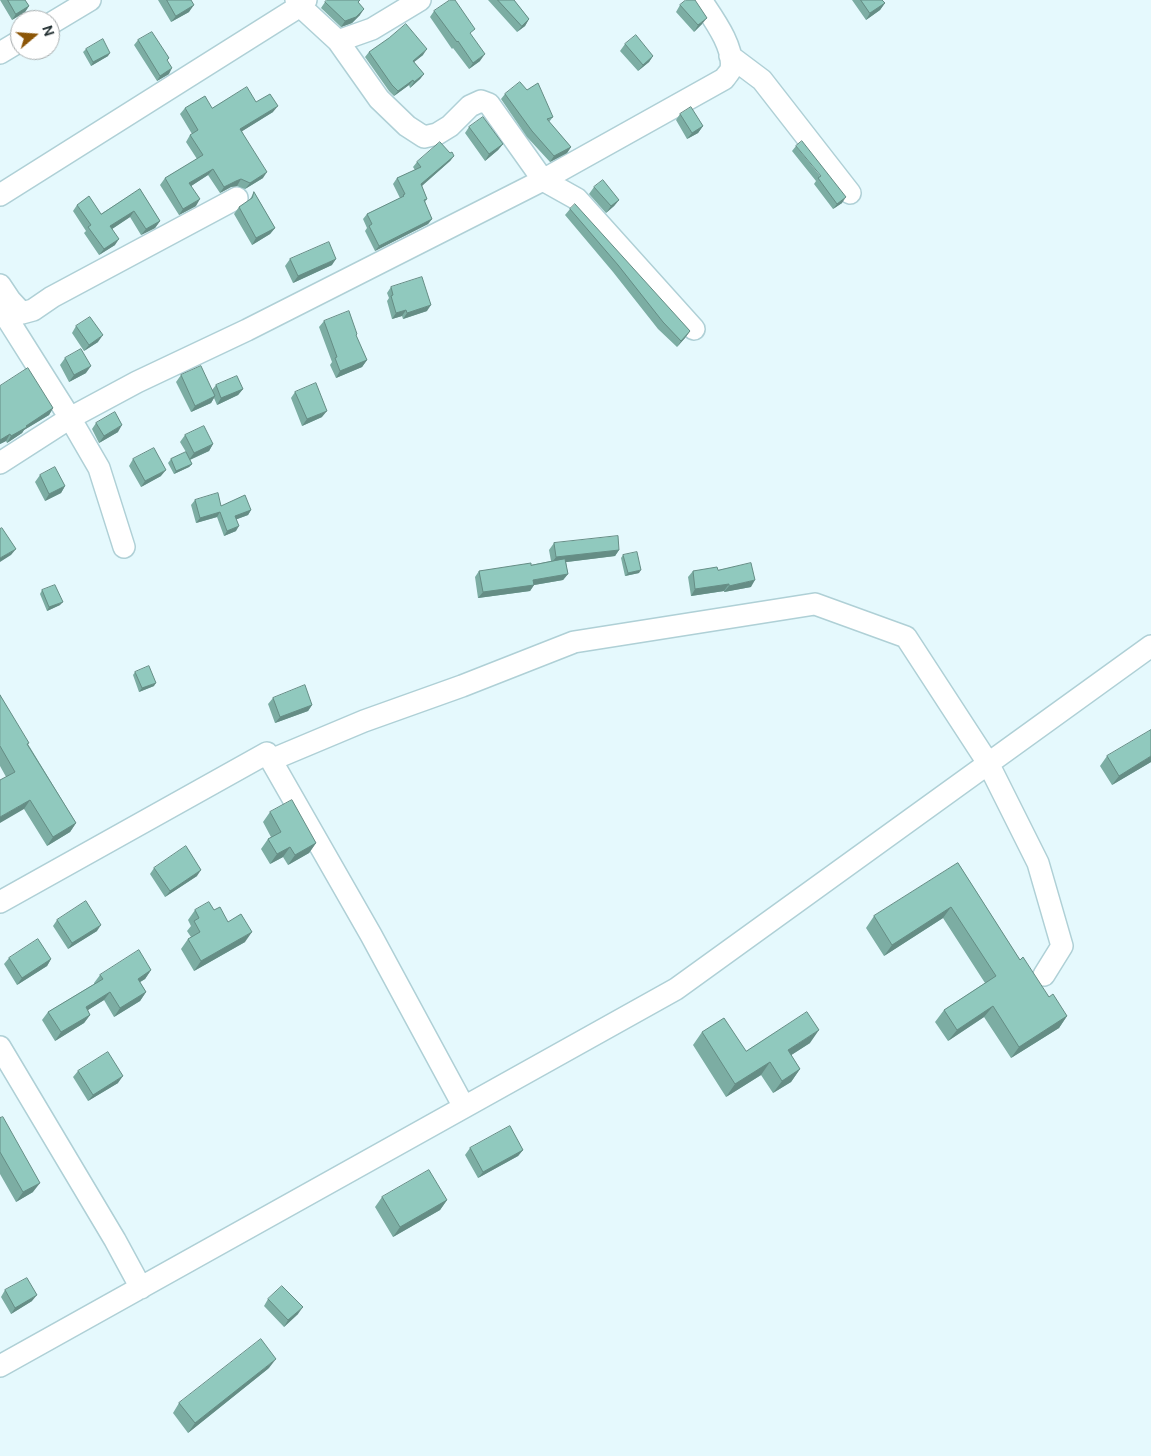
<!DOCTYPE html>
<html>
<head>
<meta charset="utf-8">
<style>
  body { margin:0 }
  #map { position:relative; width:1151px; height:1456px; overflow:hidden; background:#e5f9fd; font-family:"DM Sans",sans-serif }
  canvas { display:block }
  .north { position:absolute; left:10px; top:10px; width:50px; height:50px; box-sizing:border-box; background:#fff; border:1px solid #a7acad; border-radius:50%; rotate:72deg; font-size:14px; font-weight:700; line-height:20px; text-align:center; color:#233032 }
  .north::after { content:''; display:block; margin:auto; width:18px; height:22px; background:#8c5607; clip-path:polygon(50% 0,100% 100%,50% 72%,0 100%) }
</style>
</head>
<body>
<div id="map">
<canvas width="1151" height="1456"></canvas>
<div class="north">N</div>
</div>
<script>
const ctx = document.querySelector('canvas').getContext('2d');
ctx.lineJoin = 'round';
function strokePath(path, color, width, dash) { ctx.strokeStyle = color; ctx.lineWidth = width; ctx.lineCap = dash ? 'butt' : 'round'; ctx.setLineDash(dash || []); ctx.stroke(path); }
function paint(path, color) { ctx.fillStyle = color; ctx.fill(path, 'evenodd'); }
const minor = new Path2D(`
  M296,0L300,6L338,41L379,99L407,126L424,137L437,134L450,126L470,106L481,101L489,104L543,180L577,199L694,329
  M50,24L90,0
  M338,41L372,29L420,0
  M0,53L20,41
  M730,56L762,80L850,193
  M0,195L300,6L306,0
  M0,285L10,300L22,313L33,310L52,297L237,198
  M0,307L70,418L99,468L124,547
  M0,463L70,418L137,382L247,330L543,180L724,79C726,76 730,72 731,69C735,47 712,17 701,0
  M271,760L364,721L462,686L574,642L815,604L906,637L988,763L1038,863L1062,946L1044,975
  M0,902L267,753L371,935L464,1107
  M0,1047L115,1240L141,1288
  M0,1366L676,989L1151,646`);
strokePath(minor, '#afd0d6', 24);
strokePath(minor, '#fff', 21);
paint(new Path2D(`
  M0,0H25L29,6L25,12L12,20Z
  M158,0H191L189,12L171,22Z
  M488,0H514L529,19L525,26L517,32Z
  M852,0H882L885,3L880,10L866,20Z
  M325,2L359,3L360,15L352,23L341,27L321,8Z
  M680,5L702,24L694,32L676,12Z
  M434,11L471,35L480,61L469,69L453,48L452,49L430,17Z
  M138,40L169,58L167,61L169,74L157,81L134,45Z
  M625,44L653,56L649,62L638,71L620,51Z
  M86,49L108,56L91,66L83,52Z
  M369,52L423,55L414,62L424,74L420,79L410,88L409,85L394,96L389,91L365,57Z
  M527,90L553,117L549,122L571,147L567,153L550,162L527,137L501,99L505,94Z
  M256,102L273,112L242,131L263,178L245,189L237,186L231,187L220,193L208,175L191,186L196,206L179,215L160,185L165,178L197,159L186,142L190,135L192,134L180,114L185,108H212Z
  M680,114L703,126L698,133L687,139L676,120Z
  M469,127L503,144L498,150L485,161L465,133Z
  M796,146L842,203L833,209L814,184L816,181L792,151Z
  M450,153L454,156L450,161L422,186L427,199L425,202L432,219L428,224L375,251L365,231L367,228L363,219L367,214L400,198L393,184L397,178L415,170L413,167L417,162Z
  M594,187L619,200L614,206L606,213L589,194Z
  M140,189L160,221L155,228L141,235L130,217L112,229L115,245L99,255L84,233L86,231L73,211L77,205L101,214Z
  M254,192L275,228L270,234L252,245L234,214L239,207L249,201Z
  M570,209L690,331L685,338L677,347L658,329L613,272L565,215Z
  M290,259L332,265L293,283L285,266Z
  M391,287L427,311L403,319L402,316L392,319L387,301L389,298L387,293Z
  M324,321L357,334L356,336L367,360L362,367L336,378L330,365L332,362L319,327Z
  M76,326L98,342L84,351L72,333Z
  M65,358L86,373L69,382L60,365Z
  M181,375L212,390L216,385L243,389L238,395L217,405L214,398L211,403L191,412L176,382Z
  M0,386L53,408L49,415L24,430L22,433L7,443L6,441L0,444Z
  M295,392L322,417L302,426L291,398Z
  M96,423L118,432L99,443L92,429Z
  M185,435L213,444L209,451L190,460L192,464L189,467L174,474L168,463L171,459L186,452L180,442Z
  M133,459L161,476L141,487L129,466Z
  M40,475L65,486L61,493L45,501L35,482Z
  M195,500L221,506L251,510L248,515L237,519L236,531L224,536L217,517L196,523L191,505Z
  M554,543L619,550L615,556L566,562L568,574L563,580L534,585L530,591L478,598L475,577L479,571L531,565L551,561L549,550Z
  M623,555L639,573L625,576L621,558Z
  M718,570L751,587L724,592V591L691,596L688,577L693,571Z
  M42,590L60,605L47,611L40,594Z
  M135,672L154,686L139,692L133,675Z
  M0,695L28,744L76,823L70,832L47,846L24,809L0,766Z
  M273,698L312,705L308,711L275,723L268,704Z
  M1107,756L1151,762L1112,785L1100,766Z
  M270,812L316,843L309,853L288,865L283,857L270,864L261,849L268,839L271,837L263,822Z
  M958,863L1020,960L1049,997L1067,1016L1059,1028L1011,1058L984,1017L948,1041L935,1022L944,1010L985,983L943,918L884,956L866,928L874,916Z
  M154,868L197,876L165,897L150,874Z
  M195,910H214L228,922L245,942L194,971L181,949L188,939L191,937L187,931L191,926L188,920Z
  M57,920L97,931L68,949L53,926Z
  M9,958L51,959L47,966L17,985L4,964Z
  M151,970L145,979L140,982L146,992L140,1001L114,1017L104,1000L88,1010L90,1015L84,1023L55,1041L42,1020L48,1012L94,984V983L100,975Z
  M702,1032L746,1051L810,1043L791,1055L800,1069L791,1082L773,1093L761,1075L726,1097L693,1045Z
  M78,1071L118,1083L88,1101L73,1077Z
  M0,1118L33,1192L16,1202L0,1174Z
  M470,1148L523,1150L518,1156L478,1178L465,1155Z
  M382,1197L447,1200L440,1210L393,1237L375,1207Z
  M5,1290L32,1301L11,1314L1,1297Z
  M268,1299L298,1314L284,1327L264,1306Z
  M269,1368L188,1433L173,1413L179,1403Z`), '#7cada3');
paint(new Path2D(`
  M885,3L880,10L866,20L870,13Z
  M194,5L189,12L171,22L176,16Z
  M29,6L25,12L12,20L16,14Z
  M364,9L360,15L352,23L341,27L345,21Z
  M707,18L702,24L694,32L698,25Z
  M529,19L525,26L517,32L522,26Z
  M427,49L423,55L409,66L413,61Z
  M110,53L108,56L91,66L93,62Z
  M485,54L480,61L469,69L473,63Z
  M653,56L649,62L638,71L643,65Z
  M172,68L169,74L157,81L160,76Z
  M424,74L420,79L410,88L414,82Z
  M413,80L409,85L394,96L398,91Z
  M278,106L273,112L236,135L240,129Z
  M703,126L698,133L687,139L692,133Z
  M503,144L498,150L485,161L489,154Z
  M571,147L567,153L550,162L554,156Z
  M454,156L450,161L417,190L421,184Z
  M213,169L208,175L185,190L189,183Z
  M267,172L263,178L245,189L250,183Z
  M241,179L237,186L231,187L220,193L224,187L236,181Z
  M846,197L842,203L833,209L837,204Z
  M200,199L196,206L179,215L183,209Z
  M619,200L614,206L606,213L611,206Z
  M134,211L130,217L106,233L110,226Z
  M432,219L428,224L375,251L379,246Z
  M160,221L155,228L141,235L146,229Z
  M275,228L270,234L252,245L256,238Z
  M119,239L115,245L99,255L104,249Z
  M336,259L332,265L293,283L298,276Z
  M431,305L427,311L403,319L407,313Z
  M406,310L402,316L392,319L396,313Z
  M690,331L685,338L677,347L681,341Z
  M103,335L98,342L84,351L89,345Z
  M367,360L362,367L336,378L340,371Z
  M91,366L86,373L69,382L74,375Z
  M243,389L238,395L217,405L221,398Z
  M215,396L211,403L191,412L195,406Z
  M53,408L49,415L24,430L22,433L7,443L11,436Z
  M327,411L322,417L302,426L307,419Z
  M122,425L118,432L99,443L104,436Z
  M10,434L6,441L0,444V440Z
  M213,444L209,451L189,460L194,453Z
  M192,464L189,467L174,474L176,471Z
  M166,470L161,476L141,487L145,481Z
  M65,486L61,493L45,501L49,494Z
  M251,510L248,515L232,521L235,516Z
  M220,512L217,517L196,523L200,518Z
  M239,526L236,531L224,536L227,531Z
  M16,549L11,555L0,562V558Z
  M619,550L615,556L551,564L556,557Z
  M641,570L639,573L625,576L628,573Z
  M568,574L563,580L534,585L530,591L478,598L483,592L533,580Z
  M755,580L751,587L724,592L729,586Z
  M729,584L724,591L691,596L695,589Z
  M63,602L60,605L47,611L49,607Z
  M156,683L154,686L139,692L142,688Z
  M312,705L308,711L275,723L280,717Z
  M1151,756V762L1112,785L1119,776Z
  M30,800L24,809L0,823V817Z
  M76,823L70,832L47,846L53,837Z
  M316,843L309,853L288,865L295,855Z
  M290,847L283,857L270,864L277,854Z
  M201,870L197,876L165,897L170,891Z
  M951,907L943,918L884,956L892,945Z
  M101,925L97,931L68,949L72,943Z
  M252,932L245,942L194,971L201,961Z
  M51,959L47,966L17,985L22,978Z
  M151,970L145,979L132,987L138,979Z
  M110,992L104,1000L80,1015L86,1007Z
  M146,992L140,1001L114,1017L120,1008Z
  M993,1006L984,1017L948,1041L957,1030Z
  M90,1015L84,1023L55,1041L61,1032Z
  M1067,1016L1059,1028L1011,1058L1019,1047Z
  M819,1030L810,1043L779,1063L788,1050Z
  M770,1062L761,1075L726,1097L735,1084Z
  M800,1069L791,1082L773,1093L782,1081Z
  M123,1076L118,1083L88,1101L93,1095Z
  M523,1150L518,1156L478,1178L483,1172Z
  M40,1183L33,1192L16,1202L23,1192Z
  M447,1200L440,1210L393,1237L400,1227Z
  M37,1295L32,1301L11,1314L15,1308Z
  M303,1307L298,1314L284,1327L288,1320Z
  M276,1359L269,1368L188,1433L195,1423Z`), '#658d85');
const building = new Path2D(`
  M8,0H25L29,6L16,14Z
  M167,0H191L194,5L176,16Z
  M327,0H360L358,2L364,9L356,17L345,21L325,2Z
  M450,0H455L475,29L470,33L485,54L473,63L458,41L457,42L434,11Z
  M498,0H514L529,19L522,26Z
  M686,0H695L707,18L698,25L680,5Z
  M861,0H882L885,3L870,13Z
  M406,24L427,49L413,61L424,74L414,82L413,80L398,91L392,85L369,52L389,38Z
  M152,32L169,58L167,60L172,68L160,76L138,40Z
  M636,35L653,56L643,65L625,44Z
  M103,39L110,53L93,62L86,49Z
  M520,82L527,90L538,83L553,117L547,119L571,147L554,156L532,131L505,94Z
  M247,87L256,102L270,94L278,106L240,129L267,172L250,183L241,179L236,181L224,187L213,169L189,183L200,199L183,209L165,178L203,155L190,135L198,130L185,108L205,96L212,108Z
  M691,107L703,126L692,133L680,114Z
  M483,117L503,144L489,154L469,127Z
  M802,141L846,197L837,204L818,178L821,176L796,146Z
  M440,142L450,153L452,152L454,156L421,184L427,199L424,200L432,219L379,246L369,226L372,224L367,214L404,196L403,195L405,194L397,178L421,167L417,162Z
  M603,180L619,200L611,206L594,187Z
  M140,189L160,221L146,229L134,211L110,226L119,239L104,249L88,227L91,225L77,205L89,196L101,214Z
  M254,192L275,228L256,238L239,207L252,198Z
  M575,204L690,331L681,341L663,322L618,265L570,209Z
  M329,242L336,259L298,276L290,259Z
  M422,277L431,305L407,313L406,310L396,313L391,296L393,295L391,287Z
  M349,311L357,334L356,335L367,360L340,371L335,358L337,357L324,321Z
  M90,317L103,335L89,345L76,326Z
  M81,349L91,366L74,375L65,358Z
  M201,366L215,396L195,406L181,375Z
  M28,368L53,408L26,426L27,427L11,436L10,434L0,440V386Z
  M237,376L243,389L221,398L216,385Z
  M316,383L327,411L307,419L295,392Z
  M115,412L122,425L104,436L96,423Z
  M204,426L213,444L194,453L185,435Z
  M154,448L166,470L145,481L133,459Z
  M186,452L192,464L176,471L171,459Z
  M55,467L65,486L49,494L40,475Z
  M218,493L221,506L245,495L251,510L235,516L239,526L227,531L220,512L200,518L195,500Z
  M2,528L16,549L0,558V529Z
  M618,536L619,550L556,557L554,543Z
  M637,552L641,570L628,573L623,555Z
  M565,559L568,574L533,580L534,585L483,592L479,571L531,563V565Z
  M751,563L755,580L729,586V584L695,589L693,571L717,567L718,570Z
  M55,585L63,602L49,607L42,590Z
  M149,666L156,683L142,688L135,672Z
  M305,685L312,705L280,717L273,698Z
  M0,695L29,743L27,744L76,823L53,837L30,800L0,817V780L15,772L0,746Z
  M1151,730V756L1119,776L1107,756Z
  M292,800L316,843L295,855L290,847L277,854L268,839L281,832L270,812Z
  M186,846L201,870L170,891L154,868Z
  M958,863L1020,960L1023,957L1049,997L1053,994L1067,1016L1019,1047L993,1006L957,1030L944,1010L996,976L951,907L892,945L874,916Z
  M86,901L101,925L72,943L57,920Z
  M209,902L214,910L220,907L228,922L241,914L252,932L201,961L188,939L200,932L194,921L199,918L195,910Z
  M38,939L51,959L22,978L9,958Z
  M139,950L151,970L138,979L146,992L120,1008L110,992L86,1007L90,1015L61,1032L48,1012L103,979L100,975Z
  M807,1012L819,1030L788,1050L800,1069L782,1081L770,1062L735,1084L702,1032L724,1018L746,1051Z
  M108,1052L123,1076L93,1095L78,1071Z
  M3,1117L40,1183L23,1192L0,1152V1118Z
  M510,1126L523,1150L483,1172L470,1148Z
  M429,1170L447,1200L400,1227L382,1197Z
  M27,1278L37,1295L15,1308L5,1290Z
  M282,1286L303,1307L288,1320L268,1299Z
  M261,1339L276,1359L195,1423L179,1403Z`);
paint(building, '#90c9be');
strokePath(building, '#658d85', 1);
</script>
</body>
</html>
